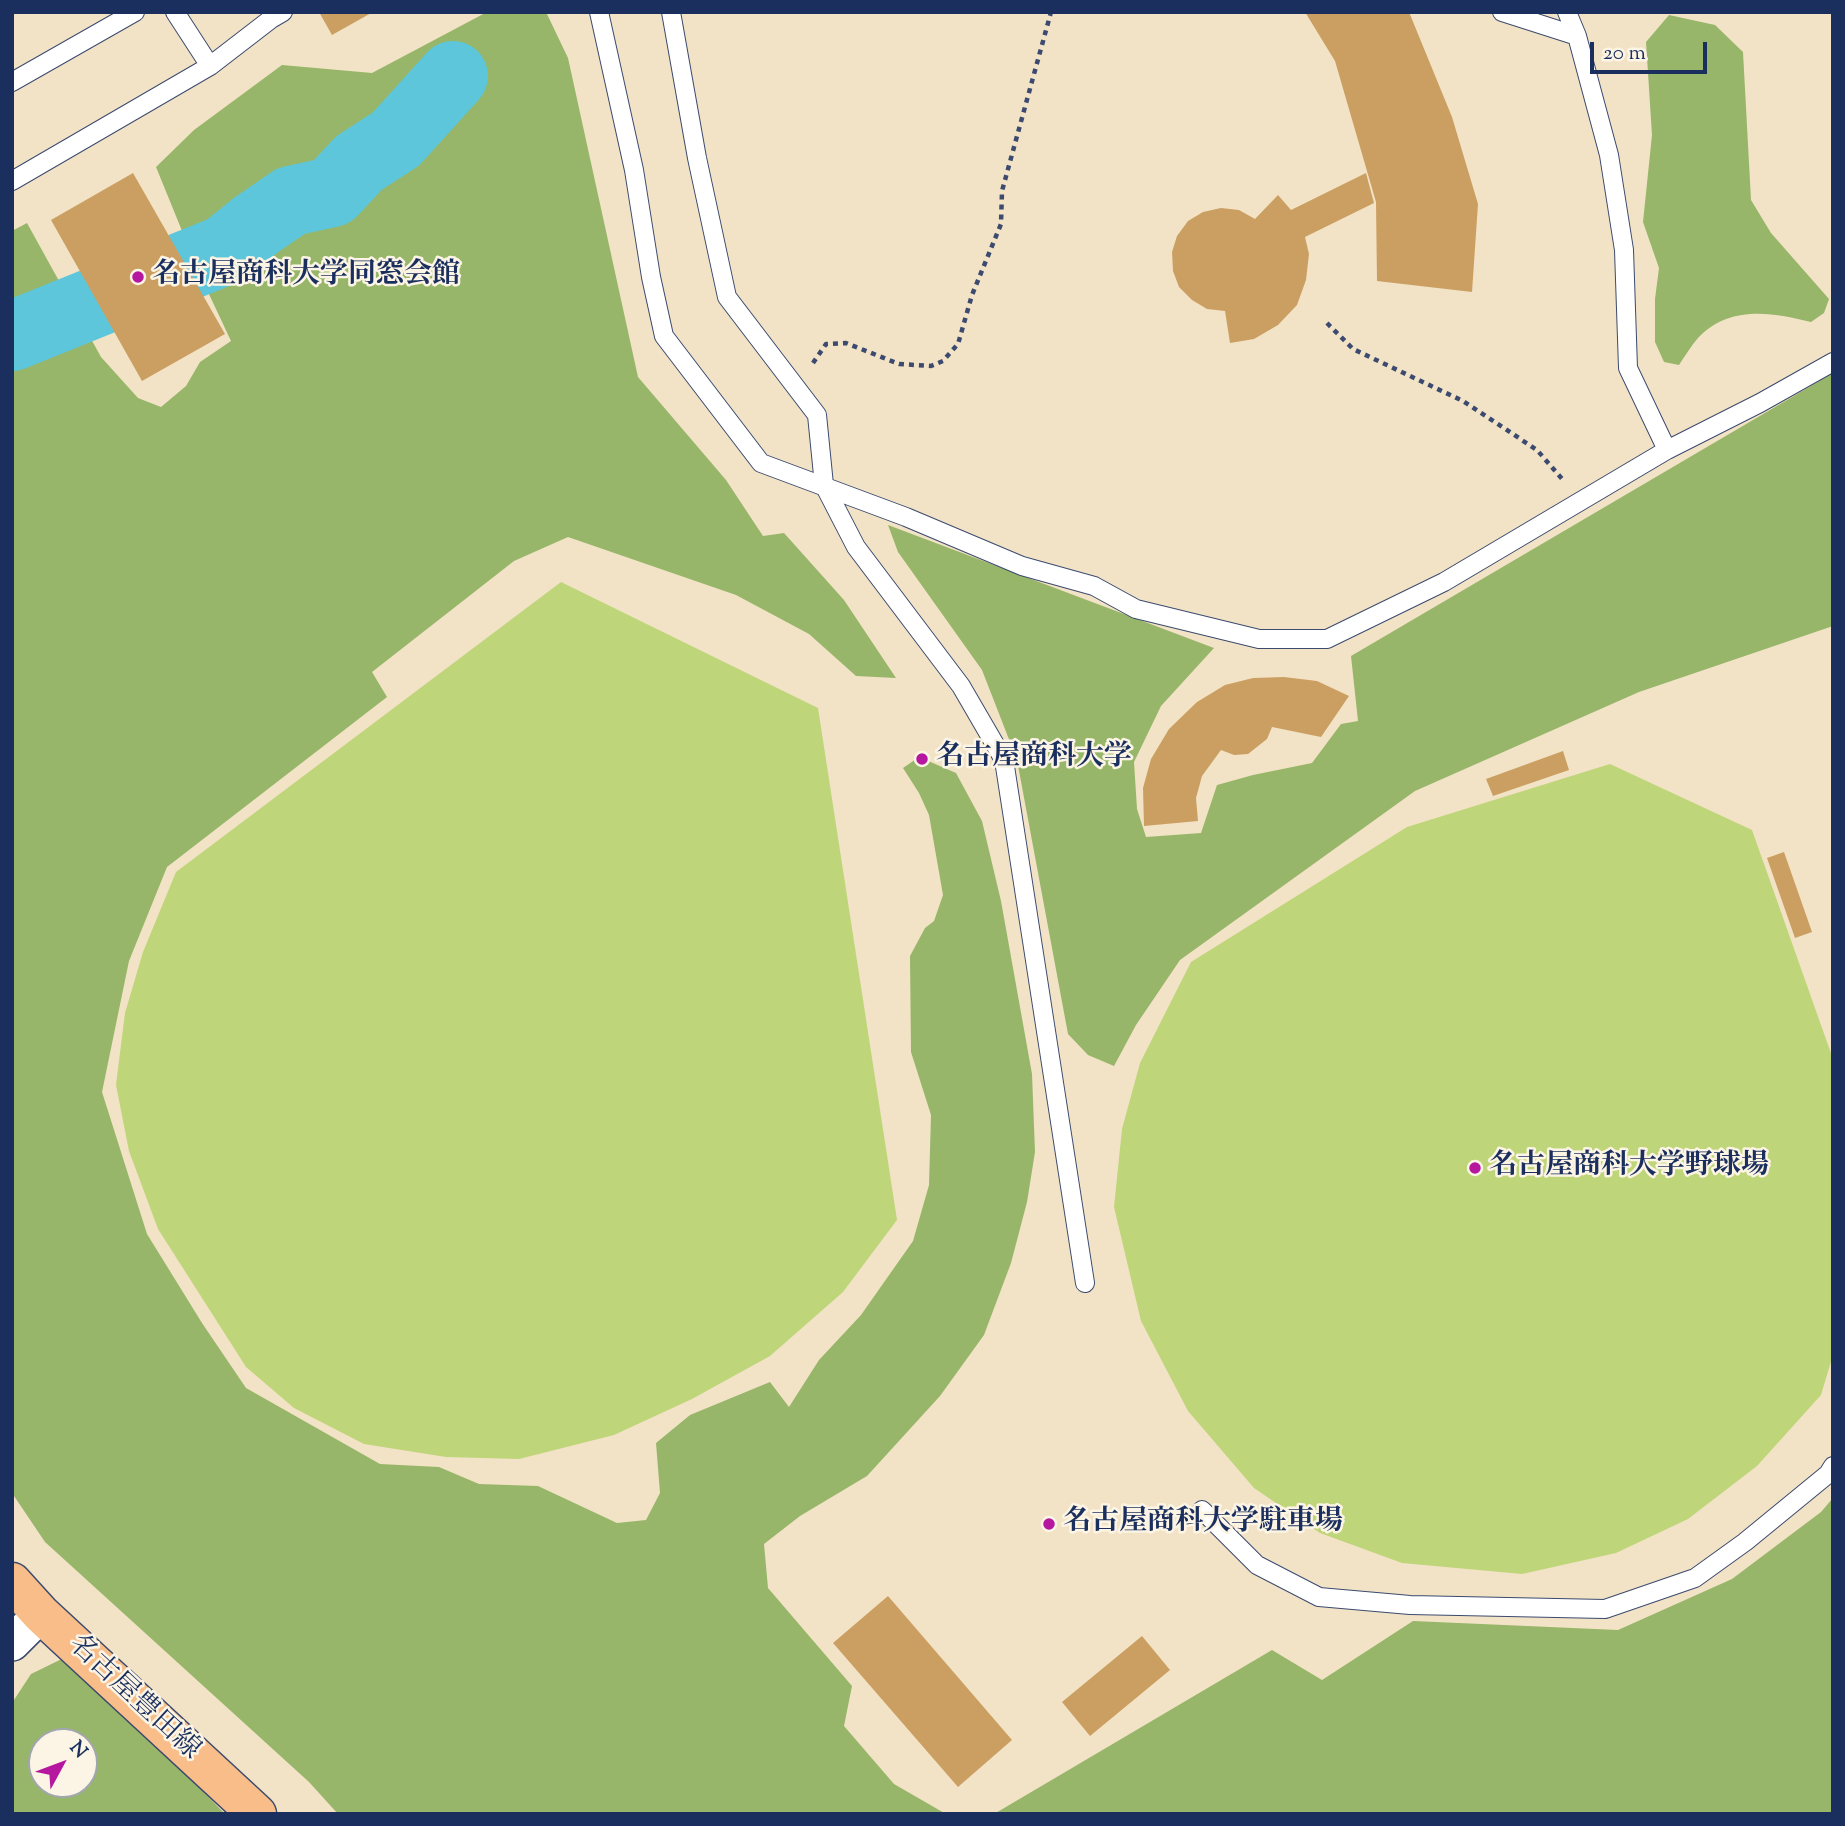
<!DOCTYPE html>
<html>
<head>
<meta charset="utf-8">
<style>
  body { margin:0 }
  #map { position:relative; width:1845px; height:1826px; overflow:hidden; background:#f2e3c6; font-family:"Sorts Mill Goudy",serif }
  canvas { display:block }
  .frame { position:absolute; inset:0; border:14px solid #1b2f5e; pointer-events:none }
  .north { position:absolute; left:28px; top:1728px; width:70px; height:70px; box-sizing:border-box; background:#fcf5e5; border:2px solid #a2a6af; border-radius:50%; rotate:49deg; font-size:19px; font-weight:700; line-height:28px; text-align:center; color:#1b2f5e }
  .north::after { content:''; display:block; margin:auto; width:24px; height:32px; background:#b5179e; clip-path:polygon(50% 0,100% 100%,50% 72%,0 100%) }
  .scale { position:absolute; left:1590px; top:42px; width:117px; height:32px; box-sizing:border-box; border:4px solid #1b2f5e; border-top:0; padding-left:9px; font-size:21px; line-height:24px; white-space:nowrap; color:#1b2f5e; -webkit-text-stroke:5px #fcf5e5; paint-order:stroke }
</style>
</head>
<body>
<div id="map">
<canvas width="1845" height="1826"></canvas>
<div class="frame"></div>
<div class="north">N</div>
<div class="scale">20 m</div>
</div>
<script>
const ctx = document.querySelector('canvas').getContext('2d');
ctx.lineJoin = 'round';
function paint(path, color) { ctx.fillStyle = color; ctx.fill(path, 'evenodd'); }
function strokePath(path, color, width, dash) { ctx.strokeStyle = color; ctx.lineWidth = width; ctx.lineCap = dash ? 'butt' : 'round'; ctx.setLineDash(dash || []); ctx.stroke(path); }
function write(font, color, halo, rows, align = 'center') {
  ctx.font = font + ' "Sorts Mill Goudy","Noto Serif JP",serif'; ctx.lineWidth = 5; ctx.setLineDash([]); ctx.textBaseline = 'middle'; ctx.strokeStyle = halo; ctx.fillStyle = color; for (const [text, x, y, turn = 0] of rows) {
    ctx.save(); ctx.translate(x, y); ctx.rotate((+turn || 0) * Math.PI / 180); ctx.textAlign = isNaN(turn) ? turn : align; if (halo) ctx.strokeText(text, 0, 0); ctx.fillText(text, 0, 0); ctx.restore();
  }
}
paint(new Path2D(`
  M561,582L818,708L897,1220L843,1292L770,1356L692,1399L614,1435L519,1459L446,1457L364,1444L294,1408L246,1367L158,1229L129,1151L116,1085L125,1013L143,952L176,872Z
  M1610,764L1752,830L1833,1059V1355L1821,1395L1757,1466L1688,1519L1616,1553L1522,1574L1402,1563L1320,1533L1254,1488L1188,1411L1141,1321L1114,1207L1122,1129L1140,1063L1191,962L1407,827Z`), '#bfd579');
paint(new Path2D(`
  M487,12H546L568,58L638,377L726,480L763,536L784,533L844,600L896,678L856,676L809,634L736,595L568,537L514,561L372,672L387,697L167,867L129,961L102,1092L147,1234L202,1323L246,1388L380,1464L439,1467L479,1484L538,1486L617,1523L646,1520L660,1493L656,1443L690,1415L770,1382L789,1407L819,1360L861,1315L913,1241L929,1185L931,1115L911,1052L910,956L925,928L934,921L943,895L929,815L919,793L903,768L919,757L956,773L982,821L1001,901L1032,1074L1035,1152L1027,1202L1011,1263L984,1335L940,1396L867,1476L800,1516L764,1544L768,1588L852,1686L844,1726L894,1784L946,1814H338L309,1782L45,1542L12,1493V231L27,223L101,357L138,398L161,407L186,386L200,362L231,341L200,275L156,167L194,130L282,65L372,73Z
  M1669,15L1715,25L1743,52L1751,200L1771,233L1829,299L1824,313L1811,322C1772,312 1729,305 1698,338C1691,346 1685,356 1679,365L1664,362L1655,342V299L1659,268L1643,222L1652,135L1646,42Z
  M1833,373V626L1639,692L1415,791L1180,960L1136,1025L1114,1066L1088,1055L1068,1034L1017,760L982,670L898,552L888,525L1214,648L1161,706L1134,762L1137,809L1146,837L1201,833L1217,785L1253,775L1312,763L1341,724L1358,721L1351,656Z
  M1833,1498V1814H994L1272,1650L1322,1680L1413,1621L1618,1630L1732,1579L1821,1512Z
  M70,1655L225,1814H12V1703L31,1674ZM42,1742H84V1784H42Z`), '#97b669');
strokePath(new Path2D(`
  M12,336L225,250L256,225L291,201L332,192L359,163L396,139L453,76`), '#5dc6da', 70);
paint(new Path2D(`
  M319,12H373L332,35Z
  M1305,12H1409L1452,117L1478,204L1472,292L1377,281L1376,202L1335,61Z
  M133,173L225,334L142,381L51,220Z
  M1366,173L1374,203L1305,237L1309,254L1306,280L1297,305L1278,325L1254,339L1230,343L1225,311L1207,309L1192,300L1179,287L1173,271L1172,252L1177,236L1188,221L1203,212L1221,208L1239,210L1255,219L1278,195L1291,210Z
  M1284,677L1317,681L1349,696L1321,737L1272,727L1267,739L1248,754L1234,755L1221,750L1202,776L1196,798L1198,821L1144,826L1143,788L1151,759L1169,729L1197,702L1225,685L1253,678Z
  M1563,751L1569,770L1493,796L1486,779Z
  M1784,852L1812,932L1795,938L1767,858Z
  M888,1596L1012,1740L958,1787L833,1643Z
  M1142,1636L1170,1670L1090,1736L1062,1702Z`), '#cb9f61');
const lane = new Path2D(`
  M175,12L210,66
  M599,12L634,170L651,277L664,336L761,463L906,517L1022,566L1094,586L1136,609L1259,639H1327L1444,582L1667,450L1760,403L1833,362
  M671,12L697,158L727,297L817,415L824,485L856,547L961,686L1004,760L1085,1283
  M1502,12L1577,36
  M1567,12L1577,36L1609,155L1624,250L1628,368L1667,450
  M12,82L135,12
  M12,181L210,66L271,19L283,12
  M1202,1510L1257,1565L1319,1597L1410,1605L1605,1609L1695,1578L1745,1542L1828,1474L1833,1466`);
const street = new Path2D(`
  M12,1643L41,1614`);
const primary = new Path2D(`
  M12,1582L41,1614L257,1814`);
strokePath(lane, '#3b4a6e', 20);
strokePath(street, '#3b4a6e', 38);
strokePath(primary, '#3b4a6e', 41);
strokePath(new Path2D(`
  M1327,323L1353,349L1463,401L1537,450L1563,480
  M813,363L826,344L846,343L899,364L931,366L943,361L958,344L972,295L1001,224L1002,191L1051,12`), '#3b4a6e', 4.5, [5, 5]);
strokePath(lane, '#fff', 18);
strokePath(street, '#fff', 35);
strokePath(primary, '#f8bd88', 38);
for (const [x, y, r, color] of [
  [138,277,7,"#b5179e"],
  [922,759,7,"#b5179e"],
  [1475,1168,7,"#b5179e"],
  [1049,1524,7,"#b5179e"]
]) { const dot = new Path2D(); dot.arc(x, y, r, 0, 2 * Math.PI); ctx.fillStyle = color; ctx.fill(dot); strokePath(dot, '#fcf5e5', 2.5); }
write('bold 28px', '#1b2f5e', '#fcf5e5', [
  ["名古屋商科大学同窓会館",152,277],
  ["名古屋商科大学",936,759],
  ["名古屋商科大学野球場",1489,1168],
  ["名古屋商科大学駐車場",1063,1524]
], 'left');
write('28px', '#1b2f5e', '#fcf5e5', [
  ["名古屋豊田線",133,1699,43]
]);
</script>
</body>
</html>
